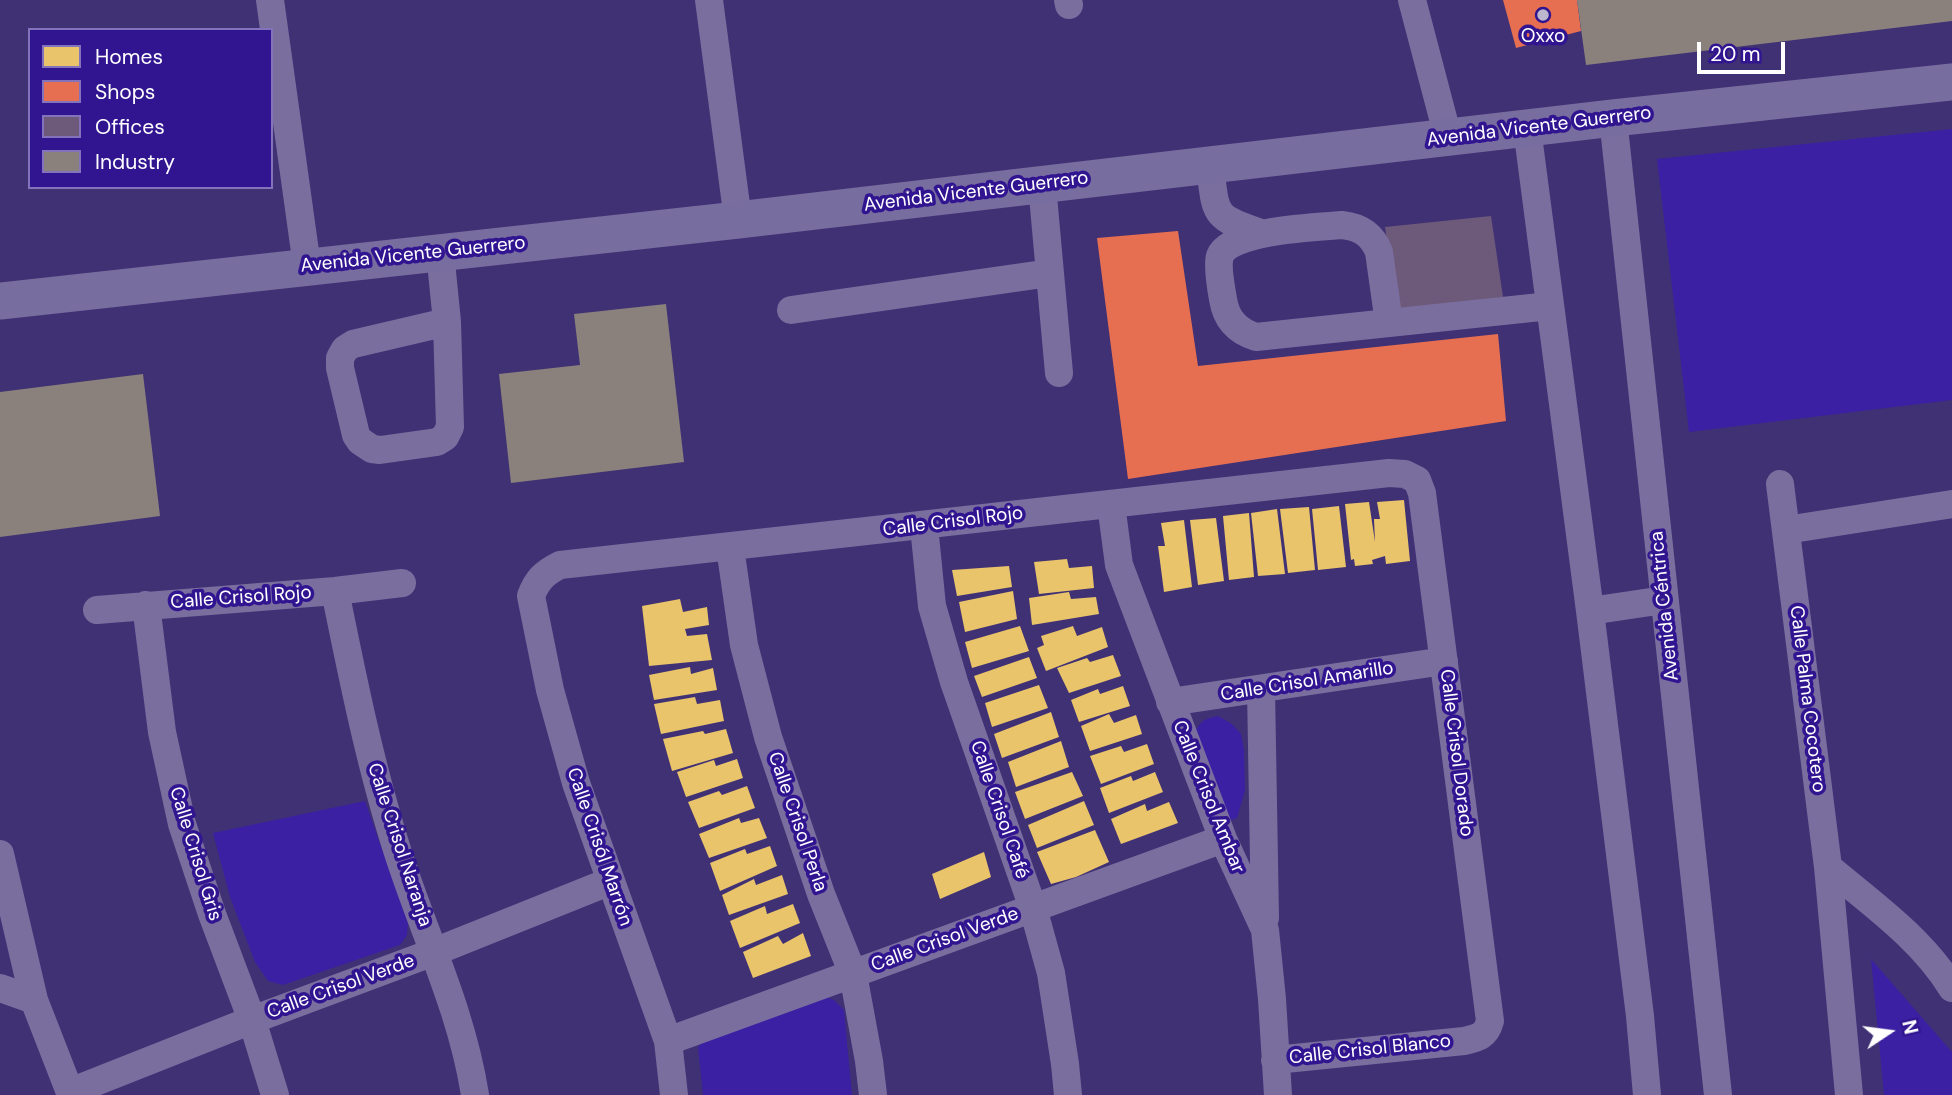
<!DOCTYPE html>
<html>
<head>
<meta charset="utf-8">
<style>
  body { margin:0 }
  #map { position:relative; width:1952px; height:1095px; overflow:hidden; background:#403174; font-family:"DM Sans",sans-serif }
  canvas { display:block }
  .legend { position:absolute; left:28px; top:28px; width:245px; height:161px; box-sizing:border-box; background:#311590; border:2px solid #8373bc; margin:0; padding:9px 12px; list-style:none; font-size:21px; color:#fff }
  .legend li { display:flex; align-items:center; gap:14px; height:35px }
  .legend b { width:35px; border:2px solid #8373bc }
  .north { position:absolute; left:1854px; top:997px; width:70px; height:70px; -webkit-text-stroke:5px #311590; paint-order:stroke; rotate:77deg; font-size:19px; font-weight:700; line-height:28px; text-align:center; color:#fff }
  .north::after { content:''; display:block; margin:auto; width:24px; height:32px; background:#fff; clip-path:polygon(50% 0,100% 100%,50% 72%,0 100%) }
  .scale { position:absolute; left:1697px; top:42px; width:88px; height:32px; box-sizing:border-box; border:4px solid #fff; border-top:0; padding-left:9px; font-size:21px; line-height:24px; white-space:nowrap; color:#fff; -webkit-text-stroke:5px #311590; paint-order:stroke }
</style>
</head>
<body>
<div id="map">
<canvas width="1952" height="1095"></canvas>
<ul class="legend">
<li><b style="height:19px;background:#e9c46a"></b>Homes</li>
<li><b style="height:19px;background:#e76f51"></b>Shops</li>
<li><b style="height:19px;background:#6d597a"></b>Offices</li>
<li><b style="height:19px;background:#8a817c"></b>Industry</li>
</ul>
<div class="north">N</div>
<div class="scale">20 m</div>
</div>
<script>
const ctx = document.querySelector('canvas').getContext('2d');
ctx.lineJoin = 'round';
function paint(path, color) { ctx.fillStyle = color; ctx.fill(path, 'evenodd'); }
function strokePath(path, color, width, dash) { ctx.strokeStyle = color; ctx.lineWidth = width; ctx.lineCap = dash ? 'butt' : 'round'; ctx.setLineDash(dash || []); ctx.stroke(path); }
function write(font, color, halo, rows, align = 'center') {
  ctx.font = font + ' "DM Sans",sans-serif'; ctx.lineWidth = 7; ctx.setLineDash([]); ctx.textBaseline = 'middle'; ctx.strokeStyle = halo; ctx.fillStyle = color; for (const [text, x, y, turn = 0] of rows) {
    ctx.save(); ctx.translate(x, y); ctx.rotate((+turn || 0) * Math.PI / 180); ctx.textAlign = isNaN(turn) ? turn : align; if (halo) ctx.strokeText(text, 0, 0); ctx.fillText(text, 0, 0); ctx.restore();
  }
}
paint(new Path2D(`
  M1952,129V400L1689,432L1657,159Z
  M1218,716L1232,724L1241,734L1244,750L1245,790L1237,818L1231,820L1222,815L1194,734C1200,721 1204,719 1218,716Z
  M365,801L408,923L407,935L400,945L283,985L268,981L255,962L230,897L213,833Z
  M1871,959L1952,1052V1095H1884Z
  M823,996L834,1000L844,1010L852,1095H703L698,1047L707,1038Z`), '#3c20a3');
paint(new Path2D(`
  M1404,500L1410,561L1386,564L1385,556L1372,560L1373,564L1355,566L1354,559L1351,560L1345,504L1369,502L1375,542L1374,519H1380L1377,502Z
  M1339,506L1346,567L1318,570L1312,509Z
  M1309,507L1315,570L1288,573L1280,509Z
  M1277,509L1285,574L1258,576L1251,513Z
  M1249,513L1254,577L1229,580L1223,516Z
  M1216,518L1224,581L1198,585L1190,520Z
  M1184,520L1192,587L1164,592L1158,546H1165L1161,523Z
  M1067,559L1069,568L1092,566L1094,588L1039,594L1034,562Z
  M1009,566L1012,587L957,596L952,570Z
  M1013,591L1017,619L965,632L959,602Z
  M1069,592L1071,599L1096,597L1099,614L1032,625L1029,598Z
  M680,599L683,612L707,607L709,625L685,629L687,636L707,634L712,660L649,666L642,606Z
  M1020,626L1029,651L972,668L965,642Z
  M1073,626L1077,636L1102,627L1108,647L1046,671L1037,648L1044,645L1041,636Z
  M1113,655L1121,676L1069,693L1057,668L1087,658L1090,662Z
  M1029,657L1037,678L982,697L974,676Z
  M690,667L691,674L713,668L717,690L654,700L649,675Z
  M1039,685L1048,708L992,727L985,703Z
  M1123,686L1130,706L1079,722L1071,700L1098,689L1100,694Z
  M695,697L697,704L720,700L724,721L661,734L654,704Z
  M1051,712L1059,737L1002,758L994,734Z
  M1109,714L1114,723L1136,715L1142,734L1090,751L1081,726Z
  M726,729L733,753L672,771L663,739L703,731L705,734Z
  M1061,741L1069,767L1016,787L1008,762Z
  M1147,744L1154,764L1101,784L1090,756L1121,746L1124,752Z
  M737,759L743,778L686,797L677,772L714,760L716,766Z
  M1072,772L1083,796L1025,819L1015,792Z
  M1155,772L1163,792L1109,813L1100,788L1131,776L1133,781Z
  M747,786L755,808L699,828L688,802L719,791L722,795Z
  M1084,801L1094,825L1037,848L1028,825Z
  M1169,802L1178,823L1121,844L1111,819L1145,804L1147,811Z
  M739,818L741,823L759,818L767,838L709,858L699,834Z
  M1095,830L1109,862L1076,877L1051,884L1037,852Z
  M770,846L777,866L720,891L710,863L745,849L747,854Z
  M984,852L991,877L940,899L932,874Z
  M782,875L788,894L729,915L722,895L754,879L756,885Z
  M793,904L800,923L740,948L730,921L765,906L767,914Z
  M803,933L811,956L753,978L743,952L778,936L783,944Z`), '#e9c46a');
paint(new Path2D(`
  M1503,0H1577L1581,31L1516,48Z
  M1178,231L1198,366L1498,334L1506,421L1128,479L1097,238Z`), '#e76f51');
paint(new Path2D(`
  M1491,216L1503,297L1398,312L1385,227Z`), '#6d597a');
paint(new Path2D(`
  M1577,0H1952V21L1586,65Z
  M666,304L684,462L511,483L499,374L580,365L574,314Z
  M143,374L160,516L0,537V392Z`), '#8a817c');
strokePath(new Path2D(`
  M270,0L307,266
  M709,0L738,220
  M1068,0L1069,5
  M1412,0L1448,137
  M1613,118L1718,1095
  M1527,128L1590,611L1640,1016L1647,1095
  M1210,165C1216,215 1212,217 1261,233
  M1042,185L1059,373
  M440,252L447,322L450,427L445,437L437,442L380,450L372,449L360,441L356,435L340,368V358L345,349L353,344L447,322
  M791,310L1050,273
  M1389,323L1379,252C1372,234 1360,227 1342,225C1317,227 1229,230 1220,256C1217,265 1221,288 1223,299C1226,319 1237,331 1256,337L1550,306
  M1780,484L1828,867L1849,1095
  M1111,504L1119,565L1223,839L1265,930L1272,999L1278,1095
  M924,526L932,606L954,682L1033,908L1051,973L1065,1064L1068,1095
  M1786,530L1952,504
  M730,547L744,645L768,737L821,894L853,974L869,1061L873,1095
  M335,591C353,680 371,769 399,856C425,936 462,1011 475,1095
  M146,605L162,732L182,824L212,914L252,1020L275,1095
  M97,610L335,591L402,583
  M1590,611L1664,600
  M1261,689L1265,918
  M1170,702L1444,661
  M0,854L34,1000L71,1095
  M1828,867C1872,904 1921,938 1952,988
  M0,988L34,1000
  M668,1041L1223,839
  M70,1092L252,1020L434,952L611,881
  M674,1095L668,1041L576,783L550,690L531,596C537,580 544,573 560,565L1389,473L1405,474L1417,480L1422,493L1490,1021C1486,1036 1478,1038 1464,1041L1275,1060`), '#7a6e9f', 28);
strokePath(new Path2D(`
  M0,301L738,220L1613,118L1952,82`), '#786d9f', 37);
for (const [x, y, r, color] of [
  [1543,15,7,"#bcb7ce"]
]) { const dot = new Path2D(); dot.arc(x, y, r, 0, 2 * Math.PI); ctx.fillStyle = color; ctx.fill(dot); strokePath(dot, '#311590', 2.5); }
write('19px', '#fff', '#311590', [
  ["Oxxo",1543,37]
]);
write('19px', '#fff', '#311590', [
  ["Avenida Vicente Guerrero",1539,127,-7],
  ["Avenida Vicente Guerrero",976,192,-7],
  ["Avenida Vicente Guerrero",413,255,-6],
  ["Calle Crisol Rojo",953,522,-7],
  ["Calle Crisol Rojo",241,598,-4],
  ["Avenida Céntrica",1665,606,-96],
  ["Calle Crisol Amarillo",1307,682,-9],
  ["Calle Palma Cocotero",1807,699,83],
  ["Calle Crisol Dorado",1456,753,83],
  ["Calle Crisol Ambar",1208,797,68],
  ["Calle Crisol Café",999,810,71],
  ["Calle Crisol Perla",797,822,71],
  ["Calle Crisol Naranja",399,845,72],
  ["Calle Crisól Marrón",599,847,71],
  ["Calle Crisol Gris",195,854,73],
  ["Calle Crisol Verde",945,940,-20],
  ["Calle Crisol Verde",341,987,-20],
  ["Calle Crisol Blanco",1370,1050,-6]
]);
</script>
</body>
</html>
